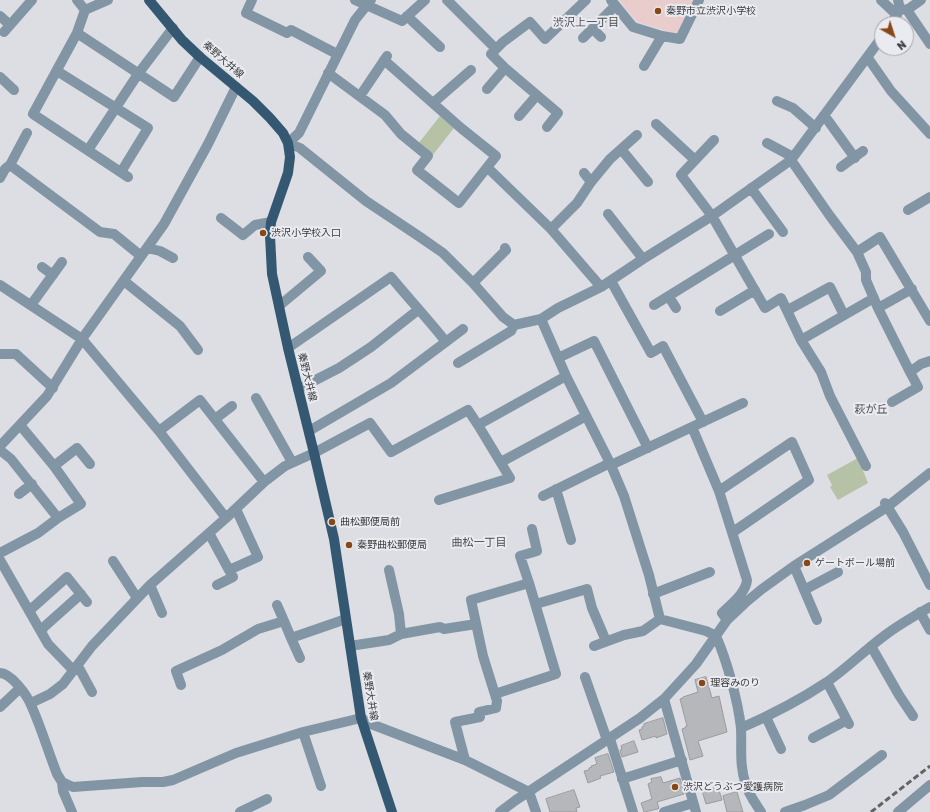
<!DOCTYPE html>
<html>
<head>
<meta charset="utf-8">
<style>
  body { margin:0 }
  #map { position:relative; width:930px; height:812px; overflow:hidden; background:#dddee3; font-family:Rubik,sans-serif }
  canvas { display:block }
  .north { position:absolute; left:874px; top:16px; width:40px; height:40px; box-sizing:border-box; background:#eaebf0; border:1px solid #a4a5a9; border-radius:50%; rotate:141deg; font-size:11px; font-weight:700; line-height:16px; text-align:center; color:#3c3c3e }
  .north::after { content:''; display:block; margin:auto; width:14px; height:18px; background:#8a4716; clip-path:polygon(50% 0,100% 100%,50% 72%,0 100%) }
</style>
</head>
<body>
<div id="map">
<canvas width="930" height="812"></canvas>
<div class="north">N</div>
</div>
<script>
const ctx = document.querySelector('canvas').getContext('2d');
ctx.lineJoin = 'round';
function paint(path, color) { ctx.fillStyle = color; ctx.fill(path, 'evenodd'); }
function strokePath(path, color, width, dash) { ctx.strokeStyle = color; ctx.lineWidth = width; ctx.lineCap = dash ? 'butt' : 'round'; ctx.setLineDash(dash || []); ctx.stroke(path); }
function write(font, color, halo, rows, align = 'center') {
  ctx.font = font + ' Rubik,"Noto Sans JP",sans-serif'; ctx.lineWidth = 4; ctx.setLineDash([]); ctx.textBaseline = 'middle'; ctx.strokeStyle = halo; ctx.fillStyle = color; for (const [text, x, y, turn = 0] of rows) {
    ctx.save(); ctx.translate(x, y); ctx.rotate((+turn || 0) * Math.PI / 180); ctx.textAlign = isNaN(turn) ? turn : align; if (halo) ctx.strokeText(text, 0, 0); ctx.fillText(text, 0, 0); ctx.restore();
  }
}
paint(new Path2D(`
  M619,0H693L677,34L637,22Z`), '#e8cdcc');
paint(new Path2D(`
  M440,116L454,128L432,156L418,144Z
  M858,458L868,483L838,500L830,487L832,485L827,475Z`), '#b6c2a5');
const building = new Path2D(`
  M706,677L712,698L719,696L727,732L698,741L703,756L690,760L682,729L685,728V727L687,726L680,699L683,698V697L698,692L695,680Z
  M663,718L667,734L656,738V736L642,740L639,730L642,729V727L644,726V724Z
  M634,741L638,752L622,757L620,750L622,749L621,746Z
  M608,754L614,772L600,776L601,778L588,783L584,771L589,770V768L592,767L591,766L597,764L595,758Z
  M661,777L663,783L680,778L684,794L657,802L659,808L658,809L644,812L641,803L652,799L648,784L652,782L651,779Z
  M718,787L722,800L706,804L702,791Z
  M574,790L580,807L576,808L577,812H550L546,799Z
  M737,792L743,812H727L723,796Z`);
paint(building, '#b5b7bb');
strokePath(building, '#999b9f', 1);
strokePath(new Path2D(`
  M77,0L85,10
  M108,0L85,10L77,33L33,114L128,177
  M252,0L246,13L287,33L291,30L337,54
  M355,0L402,21L425,0
  M371,0L355,20L299,133L288,143L300,148L366,201L420,237L443,253L473,283L503,317L514,325L541,319L558,308L601,287L643,259L712,216L791,160L882,37
  M447,0L496,49
  M611,0L633,27L662,36L680,39L699,0
  M881,0L897,15
  M901,9L907,10L921,0
  M907,10L930,44
  M0,16L10,25
  M407,16L440,47
  M891,24L900,9L898,0
  M593,29L601,37
  M4,32L32,0
  M77,33L174,97L200,57
  M583,38L615,6
  M868,58L891,91L930,134
  M644,66L662,36
  M57,71L148,128L121,172
  M328,73L385,115L401,134L428,156L417,170L459,203L496,156L461,128L384,60
  M0,77L14,90
  M487,89L505,68
  M360,96L387,56
  M777,101L793,108L816,128
  M433,103L471,70
  M824,115L855,158
  M519,116L537,95
  M656,124L695,160
  M547,127L558,113L505,68L491,54L503,42L530,22L545,39L586,0
  M714,140L681,175L712,216L765,308L781,298L801,340L821,372L830,396L866,466
  M767,143L793,157
  M621,149L648,182
  M88,150L138,74L173,28
  M791,160L830,216L857,252L866,272V280L878,308L910,372L921,364L930,361
  M10,165L100,232L114,234L141,256
  M841,167L863,151
  M488,168L551,229L601,287
  M584,173L591,182
  M0,178L5,169L10,165L27,133
  M751,188L783,232
  M908,210L930,197
  M608,214L643,259
  M221,218L243,235L255,225L271,222
  M551,229L577,203L591,182L610,159L637,135
  M147,248L160,251L173,258
  M857,252L880,237L930,321
  M42,267L53,275
  M124,281L180,326L198,350
  M611,281L651,353L663,346L703,422
  M473,283L506,250L505,248
  M0,285L82,339L159,431L226,518
  M669,297L676,308
  M31,305L62,262
  M654,305L769,234
  M279,306L321,271L308,257
  M878,308L912,289
  M788,310L830,287L844,315
  M720,311L755,290
  M541,319L566,376L610,463L624,496L649,575L660,619
  M801,340L874,298
  M288,348L391,277C409,299 428,319 446,342
  M0,354H16L53,388
  M558,358L594,341L648,448
  M458,363L511,331L514,325
  M298,389L339,368L371,347L418,310
  M256,398L292,462
  M892,402L918,387L910,372
  M215,419L232,406
  M20,425L54,466L81,504L58,518
  M478,425L566,376
  M692,427L719,491L747,580C746,593 731,604 722,613L727,620
  M159,431L200,400L264,482
  M309,431L391,383L463,329
  M0,446L47,396L82,339L164,224L208,144L236,87
  M0,450L11,459L58,518L38,533L0,553
  M501,462L586,416
  M611,465L743,403
  M54,466L77,448L90,464
  M556,489L571,540
  M719,491L792,442L809,480L733,532
  M19,494L32,484
  M543,496L610,463
  M885,503L903,532L930,585
  M209,533L229,570L258,557L236,509
  M0,560L48,644L74,671
  M113,561L137,598
  M794,566L817,620
  M389,570L399,614L401,634
  M529,583L520,556L537,551L532,529
  M150,585L162,613
  M217,585L233,577L229,570
  M804,590L838,572
  M653,594L710,572
  M536,604L587,589L592,608L606,641
  M277,605L284,621
  M29,611L67,577L87,602
  M920,612L930,630
  M660,619L706,631L716,636C727,661 738,701 741,728C742,747 739,766 746,785C749,795 756,804 761,812
  M41,632L44,627L81,594
  M291,638L300,658
  M350,646L389,640L401,634L440,627L444,629L476,624
  M594,646L624,635L643,631L660,619
  M871,646L899,695L913,716
  M78,666L92,692
  M0,673C11,673 27,695 31,705C41,727 48,751 57,774L62,782L63,791L72,812
  M585,677L607,740
  M827,682L849,724
  M181,685L176,671L222,650L258,629L284,621L291,638L346,619
  M664,699L696,812
  M31,703L50,694L63,684L92,646L150,585L226,518L264,482L285,466L314,453L370,423L391,452L468,410L478,425L510,478L439,500
  M0,707L20,688
  M766,717L781,749
  M741,728C771,715 800,700 827,682C847,668 864,651 884,636C898,625 914,616 930,607
  M303,732L321,786
  M813,738L847,720
  M610,739L633,812
  M465,760L455,722L480,717L479,712L496,708L497,701L483,656L471,600L529,583L556,674L495,694
  M622,779L682,760
  M62,782L73,787L142,782H163L173,780L236,753L303,732L361,718L371,724L465,760L529,792L536,812
  M240,812L267,799
  M500,812L516,800L640,718L664,699L696,664L727,620L745,603L762,589L794,566L887,507L930,473
  M664,812L693,803
  M785,812L805,805L829,795L882,755
  M898,812L930,785`), '#8295a4', 10);
strokePath(new Path2D(`
  M149,0L182,40L200,57L253,101L270,118L283,133L288,143L290,157L288,173L271,222L270,236L272,274L288,348L314,453L334,539L361,718L392,812`), '#355872', 10);
strokePath(new Path2D(`
  M871,812L930,766`), '#626365', 3, [6, 3]);
for (const [x, y, r, color] of [
  [658,11,4,"#8a4716"],
  [263,233,4,"#8a4716"],
  [332,522,4,"#8a4716"],
  [349,545,4,"#8a4716"],
  [807,563,4,"#8a4716"],
  [702,683,4,"#8a4716"],
  [675,787,4,"#8a4716"]
]) { const dot = new Path2D(); dot.arc(x, y, r, 0, 2 * Math.PI); ctx.fillStyle = color; ctx.fill(dot); strokePath(dot, '#eaebf0', 1.5); }
write('10px', '#3c3c3e', '#eaebf0', [
  ["秦野市立渋沢小学校",666,11],
  ["渋沢小学校入口",271,233],
  ["曲松郵便局前",340,522],
  ["秦野曲松郵便局",357,545],
  ["ゲートボール場前",815,563],
  ["理容みのり",710,683],
  ["渋沢どうぶつ愛護病院",683,787]
], 'left');
write('10px', '#3c3c3e', '#eaebf0', [
  ["秦野大井線",223,60,41],
  ["秦野大井線",307,377,76],
  ["秦野大井線",370,696,81]
]);
write('11px', '#4b4d50', '#eaebf0', [
  ["渋沢上一丁目",586,23],
  ["萩が丘",871,410],
  ["曲松一丁目",479,543]
]);
</script>
</body>
</html>
